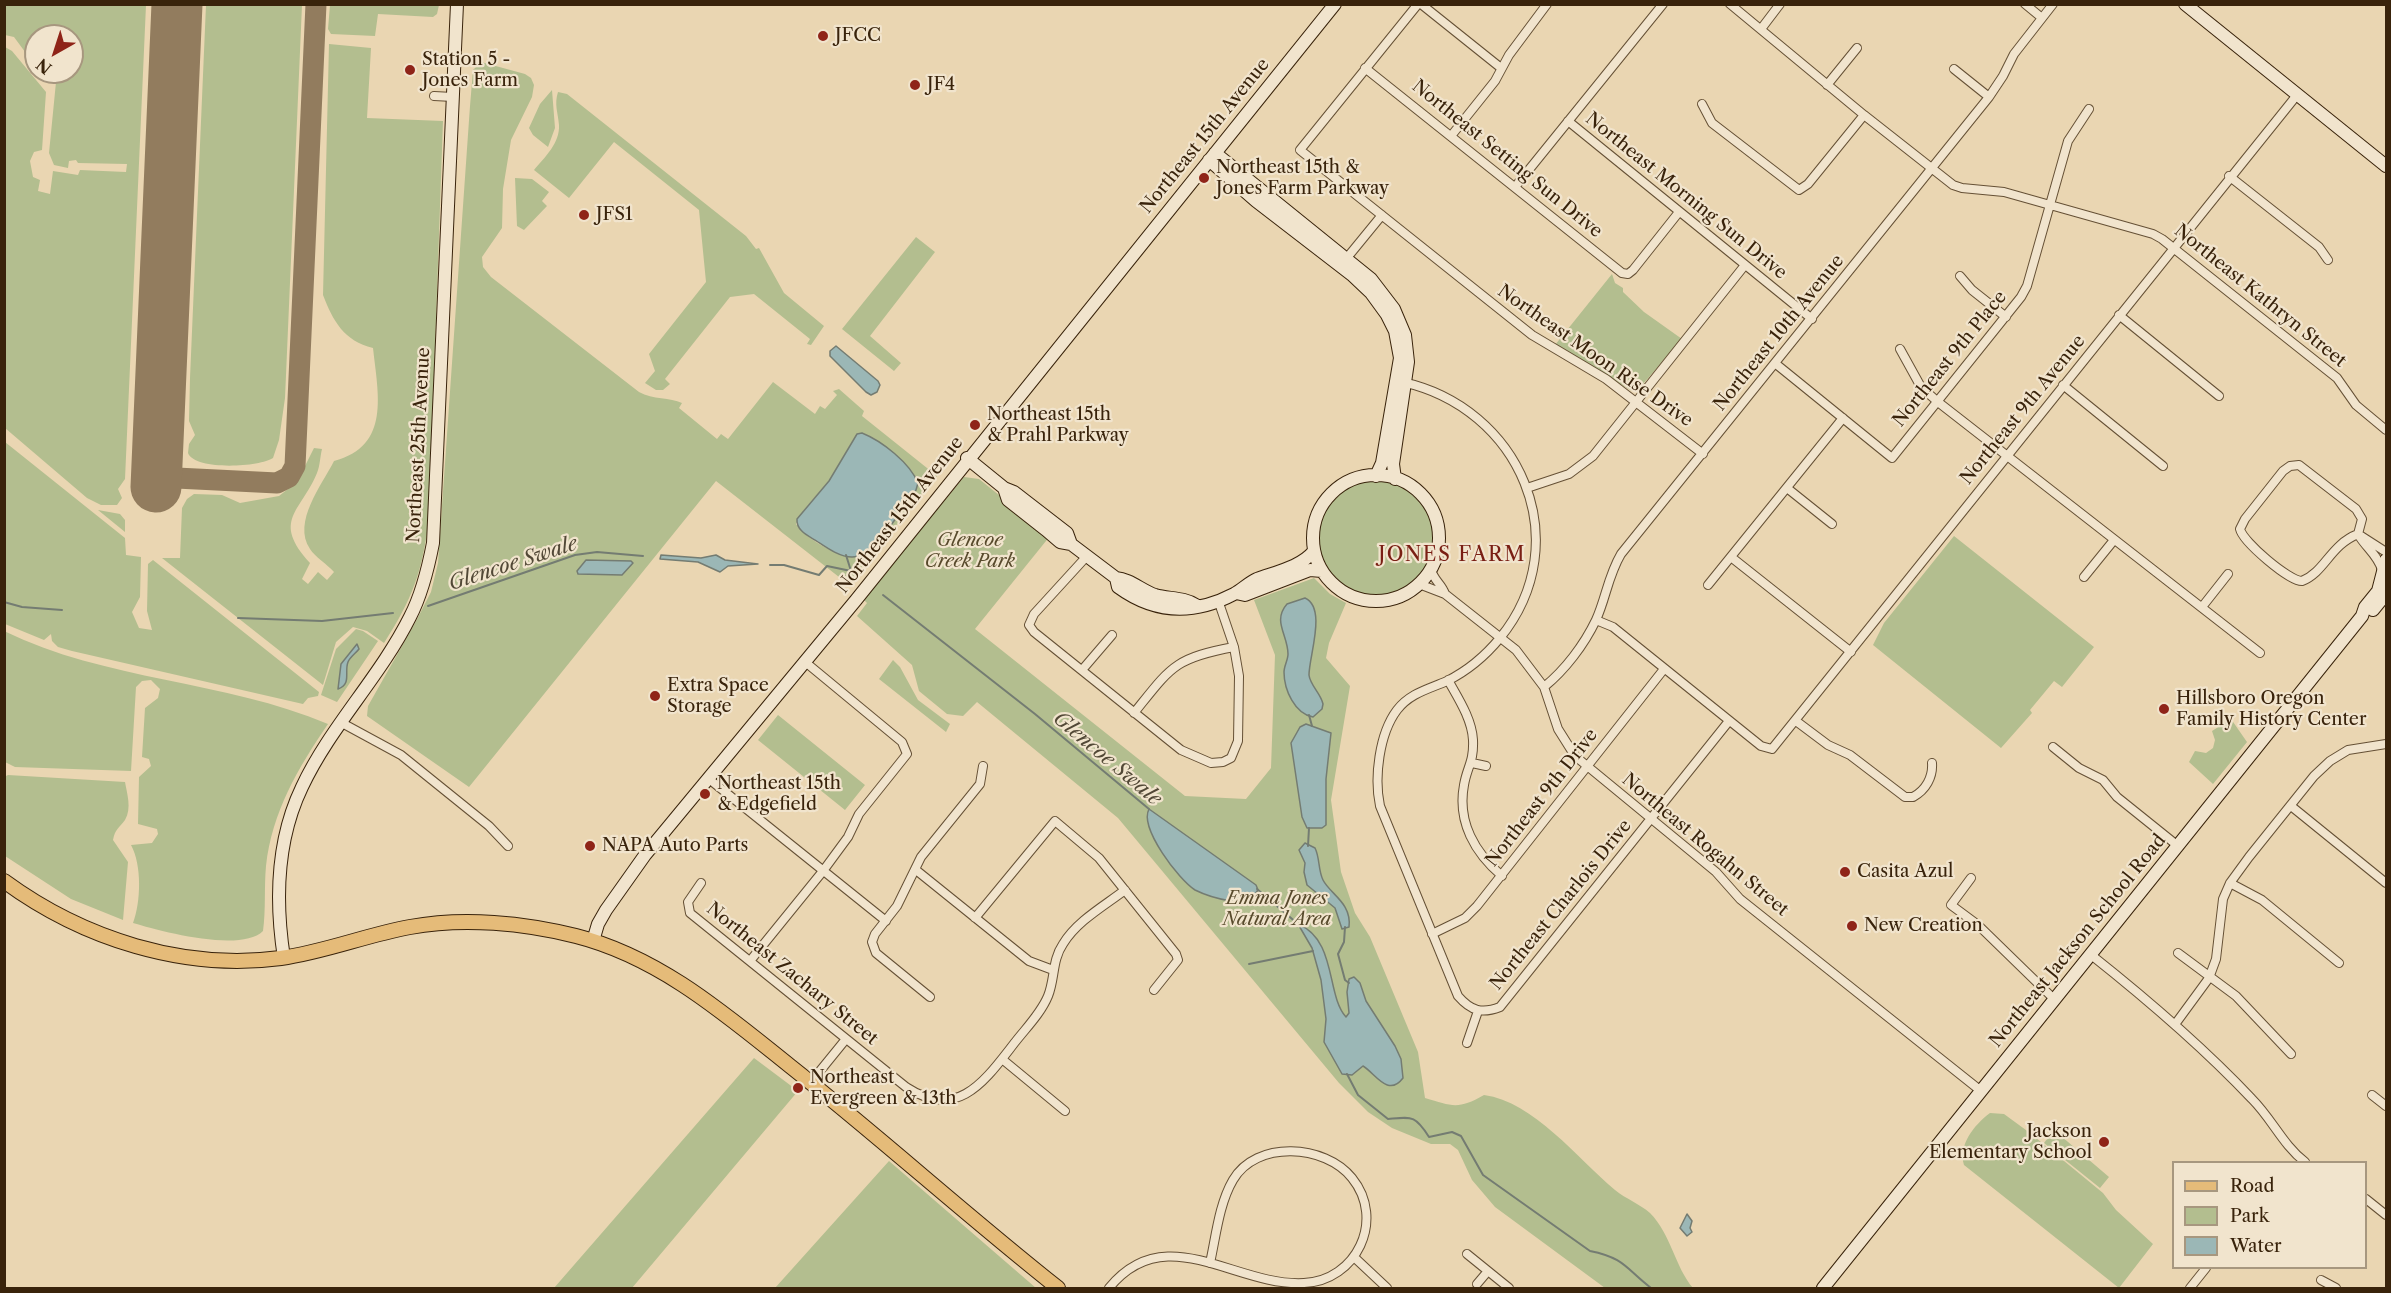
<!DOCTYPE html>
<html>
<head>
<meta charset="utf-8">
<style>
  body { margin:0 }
  #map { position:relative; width:2391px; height:1293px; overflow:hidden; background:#ead6b2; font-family:"Libre Caslon Text",serif }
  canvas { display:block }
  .frame { position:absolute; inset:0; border:6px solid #39230b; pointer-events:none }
  .legend { position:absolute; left:2172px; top:1161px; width:195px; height:108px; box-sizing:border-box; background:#f1e4cd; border:2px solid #a7977f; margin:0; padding:8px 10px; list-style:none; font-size:18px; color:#39230b }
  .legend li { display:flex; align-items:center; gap:12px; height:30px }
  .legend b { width:30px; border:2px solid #a7977f }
  .north { position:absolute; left:24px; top:24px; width:60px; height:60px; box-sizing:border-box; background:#f1e4cd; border:2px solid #a7977f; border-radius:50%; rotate:219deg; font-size:16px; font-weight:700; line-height:24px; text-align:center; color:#39230b }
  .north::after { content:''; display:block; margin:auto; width:21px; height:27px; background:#8f2418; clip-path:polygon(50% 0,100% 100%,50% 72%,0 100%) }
</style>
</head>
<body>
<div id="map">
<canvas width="2391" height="1293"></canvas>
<div class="frame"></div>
<ul class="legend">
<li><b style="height:8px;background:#e5bb79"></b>Road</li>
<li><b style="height:16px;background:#b3be8f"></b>Park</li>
<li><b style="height:16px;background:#9bb7b6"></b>Water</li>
</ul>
<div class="north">N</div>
</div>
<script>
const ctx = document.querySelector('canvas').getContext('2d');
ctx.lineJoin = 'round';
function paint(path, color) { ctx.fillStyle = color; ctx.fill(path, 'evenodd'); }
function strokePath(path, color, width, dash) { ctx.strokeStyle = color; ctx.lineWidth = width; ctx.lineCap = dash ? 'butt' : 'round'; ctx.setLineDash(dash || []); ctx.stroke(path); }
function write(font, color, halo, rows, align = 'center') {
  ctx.font = font + ' "Libre Caslon Text",serif'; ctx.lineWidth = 4.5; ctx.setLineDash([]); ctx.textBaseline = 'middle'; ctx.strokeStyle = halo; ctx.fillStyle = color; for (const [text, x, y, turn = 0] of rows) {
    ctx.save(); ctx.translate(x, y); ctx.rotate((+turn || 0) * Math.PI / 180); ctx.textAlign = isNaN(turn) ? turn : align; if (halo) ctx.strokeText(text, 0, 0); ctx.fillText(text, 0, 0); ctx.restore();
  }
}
paint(new Path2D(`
  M5,4L146,5L125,479L118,489L122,498L117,505H101L87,498L5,428V47L12,51L46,92L42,150L34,152L30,161L33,177L40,180L38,191L50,194L53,171L78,175L80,170L126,172L127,164L78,163L76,160L69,161L68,168L54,165L49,153L57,72H72V36H36V61L31,60L14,37L5,35Z
  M206,5H302L285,398L279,440L273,458C260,467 195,471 188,453L189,444L195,435L189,421L190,378Z
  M330,5V4L439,5L437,14L433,17L378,14L375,36L331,34L328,29Z
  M329,44L371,48L367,118L443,121L429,519C422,572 413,598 384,643L367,631L353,627L336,642L323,685L162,558H180L182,508L187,499L194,494L222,495L240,503L279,496L297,482L314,448L322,449C320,457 320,466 317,473C301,512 271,520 310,563L302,579L308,584L318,572L327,580L334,572C327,564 315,557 310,549C292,522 322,485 334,461C391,446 378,394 373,348C344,341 333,321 323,295Z
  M481,62L525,74L531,78L534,85L532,97L511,140L503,189L502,228L482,257L483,267L491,277L639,392C653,400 670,397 682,403L679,408L717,439L721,434L728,439L773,382L815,414L820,406L825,409L837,395L833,391L839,389L864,411L862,416L937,476L848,584L716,481L469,787L367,716L368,706L415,623L431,592L438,563L470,106L473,70ZM862,433L916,490L904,506L846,556C828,550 808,540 796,524L804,510L829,481L853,440Z
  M552,90L555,128L548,147L533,135L529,128L540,104Z
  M558,92L567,94L746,236L756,249L759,248L784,293L824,326L811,345L807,344L810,339L754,294L730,297L665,379L670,384L663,390H656L645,383L655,371L649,354L706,282L699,210L614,142L569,198L534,170C545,157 560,143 559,125C558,112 554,105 558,92Z
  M515,178L532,179L549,192L542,201L547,206L524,230L517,226Z
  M916,237L935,252L870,336L901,363L894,371L842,329Z
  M1612,274L1615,283L1623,288V292L1644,312L1682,339L1637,391H1632L1555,345Z
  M5,442L125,538L126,555L141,557L140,597L132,612L139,628L152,630L147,611L148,564L153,560L319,692L318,696L308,698L303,704L72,651L58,647L52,641L51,634L44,640L5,624Z
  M964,477L979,479L1050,536L975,629L1185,796L1246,799L1271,768L1275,655L1254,600L1314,578L1330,594L1346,603L1329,643L1326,658L1350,686L1331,800L1341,872L1355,913L1370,937L1418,1052L1425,1098C1452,1106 1458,1110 1484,1095C1534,1102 1577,1158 1615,1190C1626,1199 1640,1204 1650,1213C1671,1234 1675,1267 1693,1288H1605L1495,1207L1472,1180L1458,1150L1450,1144H1431L1392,1128L1368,1112L1339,1083L1118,818L977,702L963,716L947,714L919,691L912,665L857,616L867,603L863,599Z
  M1317 539a59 59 0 1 1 118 0a59 59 0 1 1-118 0Z
  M98,510L120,514L125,520V532Z
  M1954,536L2094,647L2062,687L2054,681L2030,710L2032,713L2001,748L1873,645L1884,623Z
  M356,629L363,631L378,641L337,702L321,695L336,649Z
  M4,631C106,681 224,680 328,724C298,768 272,812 266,866C264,888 266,910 263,931C241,953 160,931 133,923C141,902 142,865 131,845L152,843L158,834L157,829L138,824L139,777L151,766L149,759L142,757L145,708L158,698L160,689L151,680L142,681L136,687L131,771L15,767L5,762Z
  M893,660L900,667L918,700L950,724L946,732L879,679Z
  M778,715L865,785L845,810L758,740Z
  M2231,719L2247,742L2213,784L2189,762L2195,751L2206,753L2213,748L2215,740L2212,731Z
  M8,775L125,782C127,794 132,808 125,820C119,828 115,829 113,840L128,862L123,920L71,899L5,856L4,777Z
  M754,1058L798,1091L632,1288H554Z
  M1990,1113L2004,1114L2030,1133L2103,1193L2116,1210L2153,1244L2119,1288L1964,1165C1958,1145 1974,1125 1990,1113Z
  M2054,1130L2109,1177L2100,1188L2044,1143Z
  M889,1161L1036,1288H775Z`), '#b3be8f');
const water = new Path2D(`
  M836,346L878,381L880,385L877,392L871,395L866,392L830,356V351Z
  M862,433C882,441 910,463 918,483L916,490C902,508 875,556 852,557C840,557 827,548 818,542C809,536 796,531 797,519L829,481L857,434Z
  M661,555L701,558L716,555L725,560L758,564L728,566L720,572L698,562L660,559Z
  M586,560L631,561L633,563L622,575L578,574L577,571Z
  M1305,598C1327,608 1309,656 1309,675C1310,685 1321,694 1323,704L1322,709L1313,717C1295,714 1284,690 1284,672C1284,666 1288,660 1288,654C1288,635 1272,621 1287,604Z
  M357,644L359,649C356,653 350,657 348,662C344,672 352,684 338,689L341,664Z
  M1306,724L1331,733L1326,779V825L1322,828H1307L1302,817L1291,743L1300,727Z
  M1149,809L1256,885L1258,890C1252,900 1243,903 1231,901C1218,899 1207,896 1195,890C1179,880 1139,828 1149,809Z
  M1305,843L1315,848C1320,858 1318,870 1323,880C1330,894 1352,903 1349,927L1342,929L1335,908L1307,885L1304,872L1305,863L1299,850Z
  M1298,924C1337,940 1326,995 1346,1017L1349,1013L1347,992L1349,979L1354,977L1360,983L1366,1001L1395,1046L1401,1059L1403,1078C1388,1098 1375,1073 1363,1066L1352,1075L1342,1074L1324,1042L1326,1019L1321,980L1312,948Z
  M1687,1214L1692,1221L1690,1228L1692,1232L1687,1236L1680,1228Z`);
paint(water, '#9bb7b6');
strokePath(water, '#747c72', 1.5);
strokePath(new Path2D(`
  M770,565H784L819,575L827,566L851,571L846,555
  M883,595L1035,714L1149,809
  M4,602L22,607L62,610
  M428,606L575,555L597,552L643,556
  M238,618L322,621L393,613
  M1309,715L1312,726
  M1308,846L1309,828
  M1257,889L1298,924
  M1345,927L1344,942L1338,954L1345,980L1349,983
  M1249,964L1313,951
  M1347,1074L1358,1095L1388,1119C1412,1117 1415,1115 1429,1137L1452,1132L1461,1136L1483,1175L1590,1251C1625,1258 1626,1269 1651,1288`), '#747c72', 2);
strokePath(new Path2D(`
  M156,477L277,483L289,477L295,466L316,4`), '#927c5e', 21);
strokePath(new Path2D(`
  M156,487L177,4`), '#927c5e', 51);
const street = new Path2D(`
  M1418,4L1300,150L1532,335L1606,379L1703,454
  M1421,4L1501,68
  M1730,4L1864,115L1953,185L1962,188L2004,192L2153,234L2162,239L2337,378L2356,405L2386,430
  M2025,4L2042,18
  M1761,29L1780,4
  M1365,68L1622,273L1628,274L1633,270L1679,212
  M1954,69L1989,97
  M1827,85L1857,48
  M434,96L453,97
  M1702,104L1712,123L1799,190L1808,184L1864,115
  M1568,121L1812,319
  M1451,136L1495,81L1509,55L1547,4
  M2229,176L2319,247L2328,260
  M1515,187L1663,4
  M1346,259L1382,215
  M1960,276L1972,290L2006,317
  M2119,315L2219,396
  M1900,349L1921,387L1938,402L2260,653
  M1776,364L1892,458L2021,297L2027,286L2068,141L2089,109
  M1402,382C1519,407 1579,541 1500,638C1486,655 1467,671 1447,681C1429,689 1410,693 1397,710C1379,734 1374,778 1380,806L1458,996C1471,1011 1482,1014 1500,1007L1729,721
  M2063,385L2163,466
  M2299,465L2356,509L2362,519L2358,534C2330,545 2325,572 2302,581C2289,581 2243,542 2240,529L2245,519L2283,471L2290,466Z
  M1527,488L1569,474L1593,456L1745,265
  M1787,488L1832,524
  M2358,534C2365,547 2378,555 2382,570
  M2358,534L2386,552
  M1087,556L1034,614L1029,625L1034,632L1181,750L1211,763L1223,762L1231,758L1238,741L1239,676L1234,647L1218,600
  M1731,557L1851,652
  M1431,569C1433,580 1442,584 1445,594
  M2084,577L2114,540
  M1419,584L1445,594L1516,650L1544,687L1558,729L1575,756L1716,872L1740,899L1981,1091
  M1708,585L1843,418
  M2202,607L2228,574
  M1596,620L1613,627L1761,746L1772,749L2297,95
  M1082,670L1112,635
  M1448,680C1458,698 1472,719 1473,740C1474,762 1467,767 1464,785C1457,822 1475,853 1502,876
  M1544,687C1565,670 1584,645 1596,620C1606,598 1608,576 1621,554L1989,97L2003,76L2014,54L2053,4
  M1134,713C1171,667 1174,658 1234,647
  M1796,721L1828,745L1850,755L1905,797H1913C1926,790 1933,777 1932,763
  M342,723L401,755L489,826L508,846
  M2053,747L2079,768L2103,780L2117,797L2178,846
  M1472,763L1486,766
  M709,779L886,921
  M2291,806L2386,883
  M916,870L1029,961L1053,970
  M1971,878L1951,905L1978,925L2054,999
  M701,883L688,902L690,913L906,1087C959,1122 986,1079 1016,1041C1027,1027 1041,1013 1048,996C1055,979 1052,960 1063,944C1077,921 1104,906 1125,890
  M2230,883L2262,900L2339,963
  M975,918L1055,821L1099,858L1176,954L1178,960L1154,990
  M1432,934L1465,918L1477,906L1664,669
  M2178,953L2236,996L2291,1054
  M2090,954C2148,1000 2202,1046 2252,1099C2272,1119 2283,1145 2305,1162
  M750,961L823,871L848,837L859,814L907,754L902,742L804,661
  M930,997L876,953L872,942L875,934L897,906L921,857L980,784L983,766
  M2176,1023L2209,978L2216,959L2223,899L2230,883L2249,857L2314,776L2330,761L2348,750L2386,744
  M1467,1043L1478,1011
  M1002,1059L1065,1111
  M811,1082L846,1039
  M2372,1095L2386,1106
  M2366,1199L2386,1215
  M1467,1254L1509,1288
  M1355,1258L1387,1288
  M2321,1280L2336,1288
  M1477,1284L1488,1271
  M1109,1288C1166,1218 1235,1287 1304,1283C1356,1281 1386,1220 1352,1178C1325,1144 1256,1140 1233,1180C1219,1204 1216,1236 1210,1263
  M2190,1288L2206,1268`);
const secondary = new Path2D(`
  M2185,4L2386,166
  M1215,153L1371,279L1394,309L1405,335L1408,362L1393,464L1395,479
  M1209,160L1256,201L1352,275L1371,293L1387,315L1395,331L1400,358L1382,463L1376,476
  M967,458L1004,488L1014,492L1067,533L1071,544
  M1313 538a63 63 0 1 1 126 0a63 63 0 1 1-126 0Z
  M1004,488L1008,500L1046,530L1060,542L1071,544L1116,578C1130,579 1141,590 1155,595C1168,599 1184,597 1196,605
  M1116,578L1118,587C1155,614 1194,615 1234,594C1242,590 1248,583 1257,579C1276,572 1301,567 1314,551
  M1236,593L1245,595L1310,570L1322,571
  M2373,610L2386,594
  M593,941L598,924L606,910L645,855L856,600L1335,4
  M284,958C275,900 276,841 302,787C330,727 380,677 410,617C422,594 428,569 433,543L457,4
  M1823,1288L2362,616L2365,607L2378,591L2386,560`);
const primary = new Path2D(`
  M4,881C83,939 184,971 281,958C325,952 366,935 410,927C464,917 524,923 576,936C659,957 725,1014 790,1066C881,1138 967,1216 1058,1288`);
strokePath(street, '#655035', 10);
strokePath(secondary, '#39230b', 14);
strokePath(primary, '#39230b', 16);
strokePath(street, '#f1e4cd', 8);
strokePath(secondary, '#f1e4cd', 12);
strokePath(primary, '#e5bb79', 14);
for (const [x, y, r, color] of [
  [823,36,6,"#8f2418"],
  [410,70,6,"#8f2418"],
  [915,85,6,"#8f2418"],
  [1204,178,6,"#8f2418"],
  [584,215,6,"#8f2418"],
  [975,425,6,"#8f2418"],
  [655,696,6,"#8f2418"],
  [2164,709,6,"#8f2418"],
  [705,794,6,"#8f2418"],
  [590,846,6,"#8f2418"],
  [1845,872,6,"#8f2418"],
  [1852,926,6,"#8f2418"],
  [798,1088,6,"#8f2418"],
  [2104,1142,6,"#8f2418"]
]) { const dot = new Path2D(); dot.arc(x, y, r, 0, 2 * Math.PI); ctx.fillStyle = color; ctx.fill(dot); strokePath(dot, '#f1e4cd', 2); }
write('18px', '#39230b', '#f1e4cd', [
  ["JFCC",835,36],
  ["Station 5 -",422,60],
  ["Jones Farm",422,81],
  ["JF4",927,85],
  ["Northeast 15th &",1216,168],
  ["Jones Farm Parkway",1216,189],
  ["JFS1",596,215],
  ["Northeast 15th",987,415],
  ["& Prahl Parkway",987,436],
  ["Extra Space",667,686],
  ["Storage",667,707],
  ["Hillsboro Oregon",2176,699],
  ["Family History Center",2176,720],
  ["Northeast 15th",717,784],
  ["& Edgefield",717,805],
  ["NAPA Auto Parts",602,846],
  ["Casita Azul",1857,872],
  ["New Creation",1864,926],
  ["Northeast",810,1078],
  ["Evergreen & 13th",810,1099],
  ["Jackson",2092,1132,"right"],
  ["Elementary School",2092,1153,"right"]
], 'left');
write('18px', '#39230b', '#f1e4cd', [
  ["Northeast 15th Avenue",1205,136,-51],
  ["Northeast Setting Sun Drive",1507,159,39],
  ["Northeast Morning Sun Drive",1686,196,39],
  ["Northeast Kathryn Street",2260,296,39],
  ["Northeast 10th Avenue",1779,333,-51],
  ["Northeast Moon Rise Drive",1595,356,35],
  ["Northeast 9th Place",1950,359,-51],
  ["Northeast 9th Avenue",2023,410,-51],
  ["Northeast 25th Avenue",419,445,-87],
  ["Northeast 15th Avenue",900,515,-52],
  ["Northeast 9th Drive",1542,798,-52],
  ["Northeast Rogahn Street",1705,845,40],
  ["Northeast Charlois Drive",1561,905,-51],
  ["Northeast Jackson School Road",2078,941,-51],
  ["Northeast Zachary Street",792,974,39]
]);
write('italic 18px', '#584a2c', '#f1e4cd', [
  ["Glencoe",970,541],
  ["Creek Park",970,562],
  ["Emma Jones",1277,899],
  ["Natural Area",1277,920]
]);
ctx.letterSpacing = '1.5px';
write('20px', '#7a1f14', '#f1e4cd', [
  ["JONES FARM",1452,555]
]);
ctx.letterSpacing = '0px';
write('italic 20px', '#524836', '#f1e4cd', [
  ["Glencoe Swale",513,564,-18],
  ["Glencoe Swale",1107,759,40]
]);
</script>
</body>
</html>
